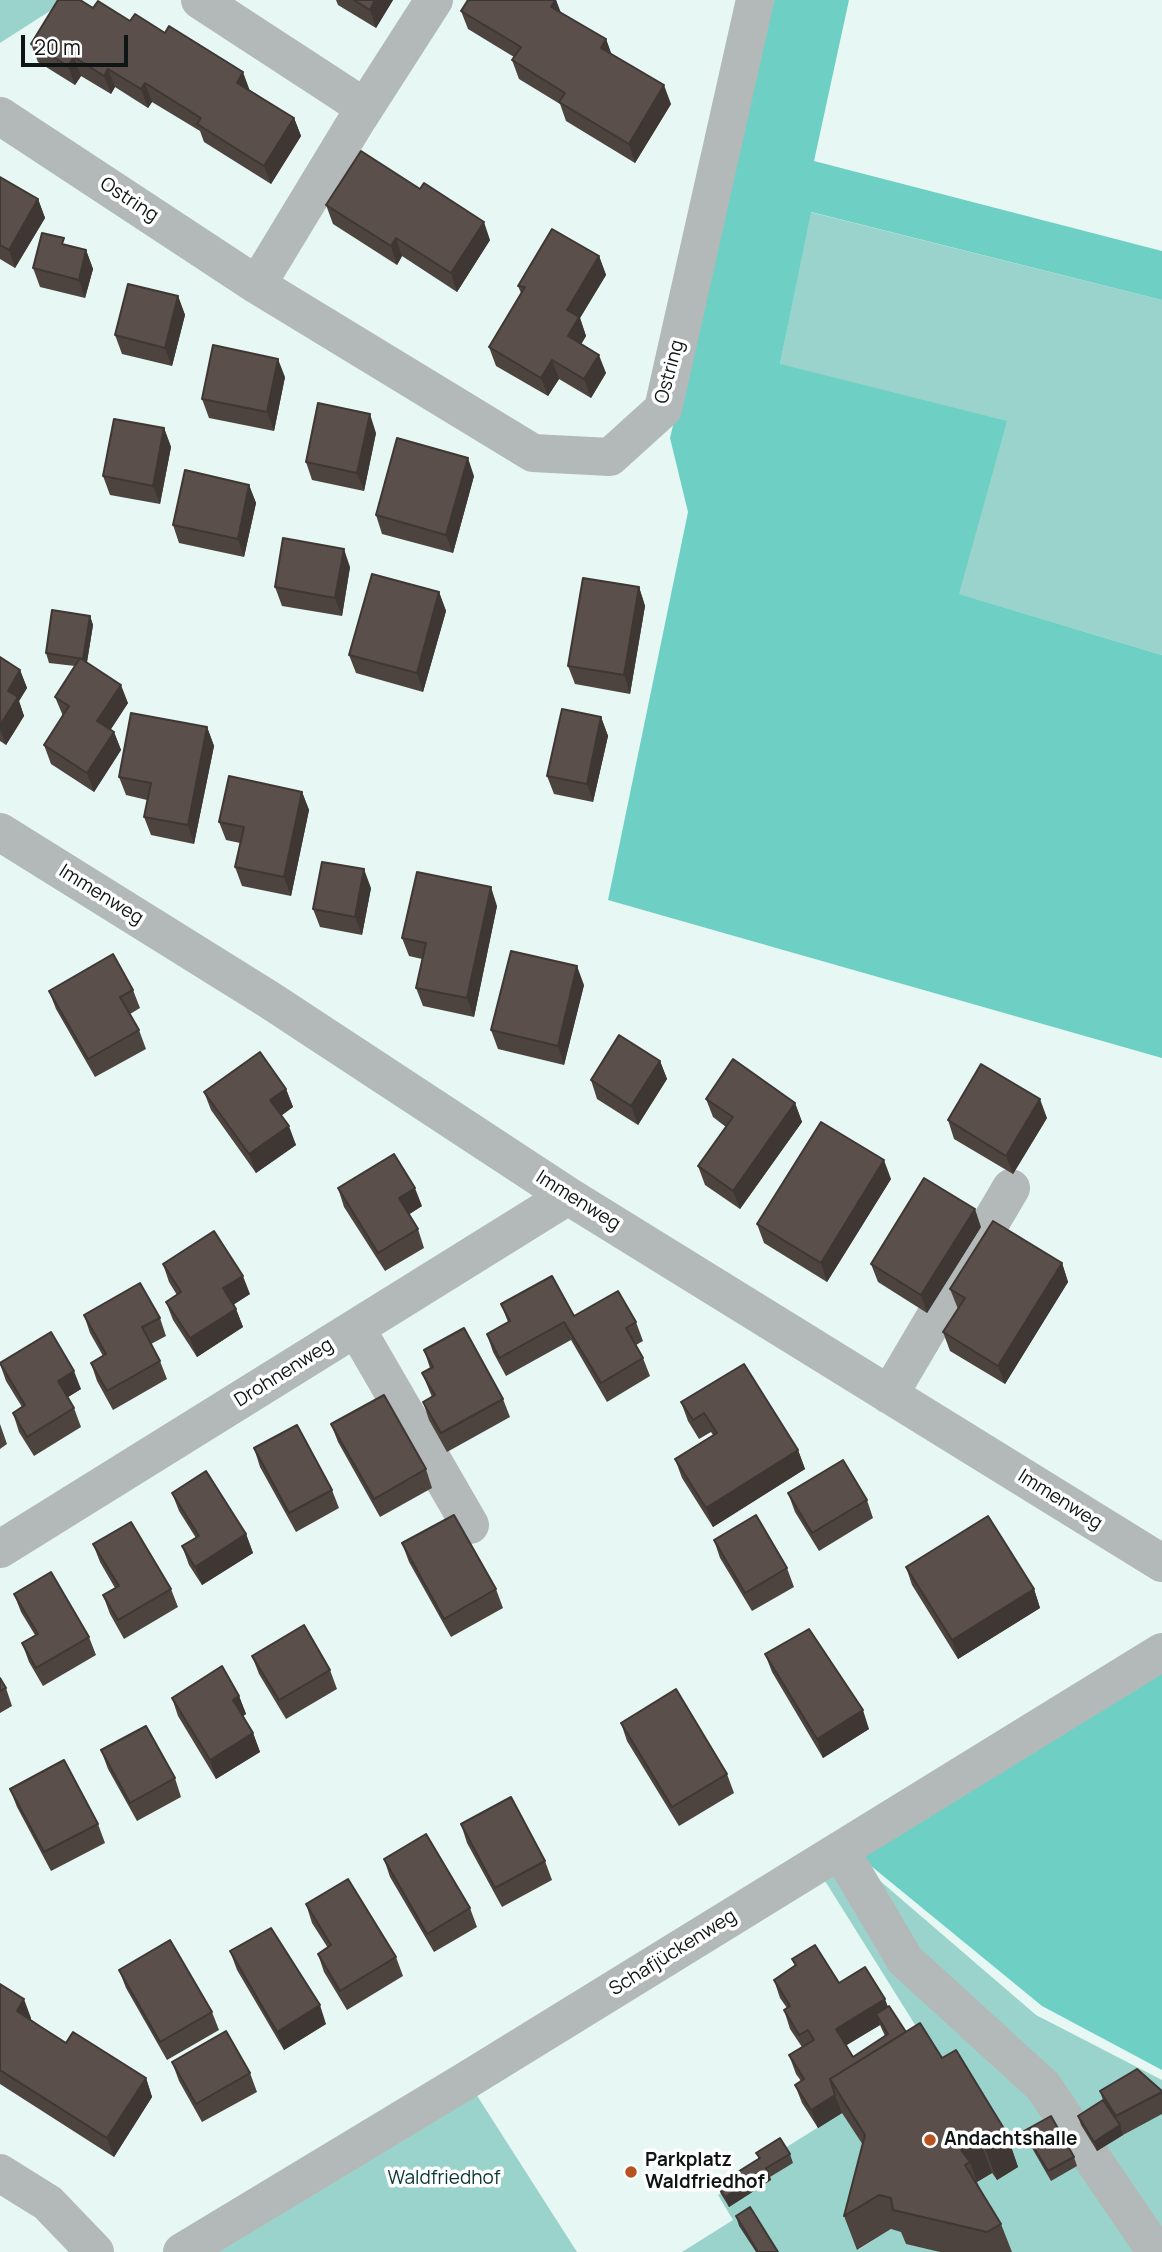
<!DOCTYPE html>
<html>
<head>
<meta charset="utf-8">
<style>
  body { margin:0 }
  #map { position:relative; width:1162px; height:2252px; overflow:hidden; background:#e7f7f4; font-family:Manrope,sans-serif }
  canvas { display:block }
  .scale { position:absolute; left:21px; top:35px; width:107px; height:32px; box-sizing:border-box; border:4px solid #0f1514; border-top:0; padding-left:9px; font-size:21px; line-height:24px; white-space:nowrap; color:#0f1514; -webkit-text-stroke:5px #fff; paint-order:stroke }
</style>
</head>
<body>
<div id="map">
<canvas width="1162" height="2252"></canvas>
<div class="scale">20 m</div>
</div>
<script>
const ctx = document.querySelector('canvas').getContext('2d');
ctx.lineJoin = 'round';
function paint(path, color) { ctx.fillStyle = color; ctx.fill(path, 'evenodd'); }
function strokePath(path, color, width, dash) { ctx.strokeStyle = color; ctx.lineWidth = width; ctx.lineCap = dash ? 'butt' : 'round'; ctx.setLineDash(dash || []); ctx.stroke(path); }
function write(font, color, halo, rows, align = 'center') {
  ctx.font = font + ' Manrope,sans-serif'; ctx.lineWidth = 7; ctx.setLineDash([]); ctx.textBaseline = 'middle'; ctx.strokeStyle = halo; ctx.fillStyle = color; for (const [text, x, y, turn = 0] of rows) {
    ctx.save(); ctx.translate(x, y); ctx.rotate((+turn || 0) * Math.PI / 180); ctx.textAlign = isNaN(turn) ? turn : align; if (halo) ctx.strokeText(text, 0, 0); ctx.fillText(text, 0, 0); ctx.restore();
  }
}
paint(new Path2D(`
  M0,0H67L0,43Z
  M810,212L1162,300V655L958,594L780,364Z
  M850,1855L1036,2015L1162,2080V2252H1010L974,2184L992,2173L997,2180L1018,2166L878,2170L858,2250L891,2229L904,2232L940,2252H682L733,2220L718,2195L762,2167L785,2148L934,2055L820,1873Z
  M467,2080L577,2252H182Z`), '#9ad3cb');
paint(new Path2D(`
  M774,0H849L814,161L1162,251V300L811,212L780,364L1007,421L959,594L1162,655V1058L608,900L688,512L670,438Z
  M1162,1669V2070L1042,2006L854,1852Z`), '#6ed0c4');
strokePath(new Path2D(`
  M200,0L364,107
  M0,116L257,285L533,453L610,457L663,409L755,0
  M257,285L357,120L434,0
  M0,832L268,999L568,1196L1162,1563
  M356,1328L470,1525
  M889,1395L1011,1188
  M0,1549L568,1196
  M840,1850L905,1960L1043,2086L1156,2252
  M0,2173L48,2203L95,2252
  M182,2252L467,2080L1162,1652`), '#b3b9b8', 38);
paint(new Path2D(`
  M336,0H393L376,28L338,5Z
  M556,0L560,12L606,39L611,54L671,104L635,163L566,121L560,104L519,79L512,60L514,57L468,29L461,11Z
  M93,8L130,21L250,90L294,118L301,136L271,184L204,142L200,131L152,102L148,108L115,87L111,94L81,76L75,85L38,62L31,44Z
  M0,177L38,199L45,218L15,268L0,259Z
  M326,205L490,240L457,292L402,256L397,265L333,224Z
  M66,246L86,250L93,269L85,298L40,287L33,268Z
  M599,256L606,275L580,318L586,336L581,344L606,373L591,398L559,379L548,396L496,366L489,347L521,293L518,286Z
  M178,296L185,315L172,366L122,354L115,335Z
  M285,377L274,431L209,418L202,399Z
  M164,428L171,447L160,504L110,495L103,476Z
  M376,433L364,491L312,480L306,462Z
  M474,476L453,553L382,534L376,515Z
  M249,485L256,503L244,557L179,543L173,525Z
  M350,567L342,616L282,606L275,587Z
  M639,587L645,606L630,694L575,684L568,666Z
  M439,592L446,611L423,692L356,673L349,655Z
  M90,616L93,625L87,662L128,703L110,730L114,732L121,750L94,792L51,764L44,745L63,716L55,697L75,666L49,663L46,653Z
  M0,657L20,670L27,688L19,701L24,716L6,745L0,741Z
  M601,717L608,736L593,802L554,794L547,776Z
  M207,727L214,746L194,844L151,835L144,817L147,800L126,795L119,777Z
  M302,792L309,810L291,896L242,886L235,867L240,843L226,840L219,822Z
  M371,888L362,935L320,927L313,909Z
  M497,906L474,1017L423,1006L416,988L422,959L409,956L402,938Z
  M584,985L564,1065L498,1049L491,1030Z
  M133,990L140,1008L130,1014L139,1030L146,1049L95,1077L56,1009L49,991Z
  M660,1061L667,1079L638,1125L597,1099L591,1080Z
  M286,1089L293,1107L281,1115L296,1145L256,1173L211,1110L204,1092Z
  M706,1099L795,1103L802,1122L740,1209L705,1185L698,1166L726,1127L713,1117Z
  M1047,1118L1013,1174L954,1139L948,1120Z
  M891,1179L827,1282L764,1243L757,1224Z
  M338,1188L422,1206L409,1214L418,1229L424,1248L385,1271L344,1207Z
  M981,1227L927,1313L878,1282L871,1264Z
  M1062,1263L1068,1282L1005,1384L950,1351L943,1332L958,1309L950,1289Z
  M163,1264L250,1294L234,1304L236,1309L243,1327L197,1357L173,1320L166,1302L177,1295L169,1282Z
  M501,1304L574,1316L636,1322L643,1341L636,1345L643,1358L650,1376L607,1402L571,1340L506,1376L493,1352L487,1334L508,1322Z
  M84,1315L160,1318L166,1336L151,1344L160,1361L167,1379L113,1410L97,1381L91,1363L103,1356L90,1333Z
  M424,1350L503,1399L510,1417L447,1452L429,1420L423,1402L432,1397L422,1373L430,1368Z
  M0,1364L81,1389L68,1397L74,1408L81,1427L34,1456L19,1432L13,1413L22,1407L6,1381Z
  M681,1402L798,1450L805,1469L713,1527L682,1478L675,1459L713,1435L711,1432L699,1439L688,1421Z
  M0,1424L7,1444L0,1449Z
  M331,1424L426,1469L432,1488L380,1517L338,1442Z
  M254,1448L332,1490L339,1508L296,1532L260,1467Z
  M172,1493L246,1534L253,1553L202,1585L189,1565L182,1546L196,1538L179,1511Z
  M788,1493L867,1500L873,1518L819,1551L795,1512Z
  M714,1540L787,1568L794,1587L752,1611L720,1558Z
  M402,1543L496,1589L503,1608L451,1637L409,1562Z
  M93,1544L171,1589L178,1607L124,1639L110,1614L103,1595L115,1588L100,1562Z
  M906,1567L1034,1589L1040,1608L958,1659L912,1585Z
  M14,1594L89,1637L96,1655L43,1686L29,1662L22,1643L35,1635L21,1612Z
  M765,1654L869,1729L823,1758L772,1672Z
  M252,1656L330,1670L337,1689L286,1719L259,1674Z
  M0,1678L6,1688L12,1706L0,1713Z
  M239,1696L246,1714L243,1716L253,1733L260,1752L216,1779L178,1716L172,1698Z
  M621,1723L727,1774L734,1793L679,1826L627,1741Z
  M101,1750L175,1778L181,1797L137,1821L108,1769Z
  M10,1789L98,1824L105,1843L51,1871L17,1807Z
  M461,1824L545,1861L552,1880L502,1907L467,1843Z
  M384,1859L470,1908L477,1927L434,1952L390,1877Z
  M306,1904L396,1957L403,1976L347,2010L324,1972L318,1954L328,1948L312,1923Z
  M230,1951L326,2024L284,2050L237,1970Z
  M792,1959L839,1983L888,2007L906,2032L942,2058L1006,2132L1018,2167L997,2180L992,2173L977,2182L980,2189L1001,2224L1012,2252H940L906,2244L901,2232L891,2229L857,2250L844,2216L863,2145L842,2113L818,2128L802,2103L795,2085L801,2081L796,2074L789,2055L802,2047L790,2029L784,2010L787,2008L780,1998L774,1980L795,1966ZM880,2025L885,2036L853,2057L846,2045Z
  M119,1970L212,2012L219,2030L167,2060L126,1988Z
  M0,1984L31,2018L30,2020L66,2043L146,2078L152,2097L114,2157L0,2084Z
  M172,2062L250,2073L257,2092L202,2122L179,2081Z
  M1100,2091H1162V2114L1123,2135L1097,2151L1081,2125L1078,2116L1103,2100Z
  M1024,2131L1074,2157L1077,2166L1051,2181L1028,2141Z
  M756,2153L790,2154L793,2163L770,2177L771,2180L729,2207L721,2194L717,2185L759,2159Z
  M736,2216L778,2252H756L739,2226Z`), '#4d4440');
paint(new Path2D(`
  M375,0H393L376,28L370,10Z
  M556,0L563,18L551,7Z
  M606,39L613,58L601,48Z
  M74,57L81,76L75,85L68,66Z
  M108,69L115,87L111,94L104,76Z
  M243,72L250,91L237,83Z
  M145,83L152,102L148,108L141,89Z
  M664,85L671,104L635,163L629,144Z
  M294,118L301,136L271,184L264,166Z
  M38,199L45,218L15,268L9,250Z
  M484,222L490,240L457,292L451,273Z
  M396,238L402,256L397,265L391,246Z
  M86,250L93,269L85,298L79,280Z
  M599,256L606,275L580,318L586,336L575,355L568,336L567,310Z
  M178,296L185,315L172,366L165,348Z
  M599,355L606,373L591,398L584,379Z
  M278,359L285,377L274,431L267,412Z
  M552,360L559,379L548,396L541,378Z
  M370,414L376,433L364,491L357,473Z
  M164,428L171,447L160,504L153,486Z
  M468,458L474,476L453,553L446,535Z
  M249,485L256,503L244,557L238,539Z
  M344,549L350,567L342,616L335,598Z
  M639,587L645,606L630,694L624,675Z
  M439,592L446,611L423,692L417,673Z
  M90,616L93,625L86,668L83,659Z
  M20,670L27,688L19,701L24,716L6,745L0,729V725L8,691Z
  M121,685L128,703L104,740L97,721Z
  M601,717L608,736L593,802L587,784Z
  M207,727L214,746L194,844L188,825Z
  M114,732L121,750L94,792L87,773Z
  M302,792L309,810L291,896L284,877Z
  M364,869L371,888L362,935L355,917Z
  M491,887L497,906L474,1017L467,998Z
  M577,966L584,985L564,1065L558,1046Z
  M660,1061L667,1079L638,1125L631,1106Z
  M286,1089L293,1107L277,1119L270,1100Z
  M1040,1099L1047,1118L1013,1174L1006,1156Z
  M795,1103L802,1122L740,1209L733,1191Z
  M289,1126L296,1145L256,1173L249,1154Z
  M884,1160L891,1179L827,1282L821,1263Z
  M415,1188L422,1206L405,1217L399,1198Z
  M975,1209L981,1227L927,1313L921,1295Z
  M1062,1263L1068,1282L1005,1384L998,1366Z
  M243,1276L250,1294L230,1307L223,1288Z
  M236,1309L243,1327L197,1357L190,1338Z
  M74,1371L81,1389L65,1399L58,1381Z
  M798,1450L805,1469L713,1527L706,1508Z
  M246,1534L253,1553L202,1585L195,1567Z
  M1034,1589L1040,1608L958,1659L952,1640Z
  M239,1696L246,1714L240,1718L233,1700Z
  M863,1710L869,1729L823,1758L817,1739Z
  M253,1733L260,1752L216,1779L210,1760Z
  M24,1999L31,2018L23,2030L17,2011Z
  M885,1999L892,2017L876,2014L880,2025L842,2048L836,2029Z
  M320,2005L326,2024L284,2050L277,2032Z
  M146,2078L152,2097L114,2157L107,2138Z
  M835,2095L842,2113L818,2128L811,2110Z
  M1120,2125L1123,2135L1097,2151L1094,2142Z
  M1006,2132L1018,2167L997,2180L984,2146Z
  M979,2138L992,2173L977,2182L970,2162L961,2150Z
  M768,2171L771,2180L729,2207L725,2197Z`), '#3f3734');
const building = new Path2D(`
  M58,0H80L93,8L98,1L130,21L135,14L165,33L169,26L243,72L237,83L294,118L264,166L197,124L201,118L145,83L141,89L108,69L104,76L74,57L68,66L31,44Z
  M354,0H375L370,10Z
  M468,0H555L551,7L606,39L601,48L664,85L629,144L559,102L565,93L512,60L521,47L461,11Z
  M361,151L420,189L424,183L484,222L451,273L396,238L391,246L326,205Z
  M0,177L38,199L9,250L0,245Z
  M552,229L599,256L567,310L579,317L568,336L599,355L584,379L552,360L541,378L489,347L525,287L518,286Z
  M42,233L64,238L62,244L86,250L79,280L33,268Z
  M128,284L178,296L165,348L115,335Z
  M213,345L278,359L267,412L202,399Z
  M318,403L370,414L357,473L306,462Z
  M114,419L164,428L153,486L103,476Z
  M397,438L468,458L446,535L376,515Z
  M185,470L249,485L238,539L173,525Z
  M283,538L344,549L335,598L275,587Z
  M372,574L439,592L417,673L349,655Z
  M583,578L639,587L624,675L568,666Z
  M52,610L90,616L83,659L46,653Z
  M0,657L20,670L8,691L18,697L0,725Z
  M80,658L121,685L97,721L114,732L87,773L44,745L69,706L55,697Z
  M562,709L601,717L587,784L547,776Z
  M131,713L207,727L188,825L144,817L151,783L119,777Z
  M229,776L302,792L284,877L235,867L244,827L219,822Z
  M322,862L364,869L355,917L313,909Z
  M417,872L491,887L467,998L416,988L426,943L402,938Z
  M511,951L577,966L558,1046L491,1030Z
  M113,954L133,990L120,997L139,1030L88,1059L49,991Z
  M619,1035L660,1061L631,1106L591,1080Z
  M260,1052L286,1089L270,1100L289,1126L249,1154L204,1092Z
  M733,1059L795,1103L733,1191L698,1166L733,1117L706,1099Z
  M981,1064L1040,1099L1006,1156L948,1120Z
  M821,1122L884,1160L821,1263L757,1224Z
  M394,1154L415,1188L399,1198L418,1229L378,1253L338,1188Z
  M924,1178L975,1209L921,1295L871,1264Z
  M993,1221L1062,1263L998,1366L943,1332L965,1298L950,1289Z
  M214,1231L243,1276L223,1288L236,1309L190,1338L166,1302L181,1292L163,1264Z
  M552,1276L574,1316L618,1291L636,1322L626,1328L643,1358L601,1383L564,1322L499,1358L487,1334L510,1321L501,1304Z
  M140,1283L160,1318L142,1327L160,1361L107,1391L91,1363L106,1354L84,1315Z
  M464,1328L503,1399L441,1433L423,1402L435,1395L422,1373L433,1367L424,1350Z
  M51,1332L74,1371L58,1381L74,1408L27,1437L13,1413L25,1405L0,1363Z
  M744,1364L798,1450L706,1508L675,1459L717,1433L704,1413L693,1420L681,1402Z
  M384,1395L426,1469L374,1499L331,1424Z
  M297,1425L332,1490L289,1513L254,1448Z
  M843,1460L867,1500L812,1533L788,1493Z
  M206,1471L246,1534L195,1567L182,1546L199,1536L172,1493Z
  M454,1515L496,1589L444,1619L402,1543Z
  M756,1515L787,1568L745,1593L714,1540Z
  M988,1516L1034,1589L952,1640L906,1567Z
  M131,1522L171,1589L118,1620L103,1595L119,1586L93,1544Z
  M51,1572L89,1637L36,1668L22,1643L38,1634L14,1594Z
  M304,1625L330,1670L279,1700L252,1656Z
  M809,1629L863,1710L817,1739L765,1654Z
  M222,1666L239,1696L233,1700L253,1733L210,1760L172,1698Z
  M0,1678L6,1688L0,1691Z
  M676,1689L727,1774L672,1807L621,1723Z
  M146,1726L175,1778L130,1803L101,1750Z
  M64,1760L98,1824L44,1852L10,1789Z
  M511,1797L545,1861L495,1888L461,1824Z
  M426,1834L470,1908L427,1934L384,1859Z
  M348,1879L396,1957L340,1991L318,1954L331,1945L306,1904Z
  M271,1928L320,2005L277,2032L230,1951Z
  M170,1940L212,2012L160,2042L119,1970Z
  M815,1945L839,1983L865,1967L885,1999L836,2029L853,2057L888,2034L876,2014L889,2006L906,2032L830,2079L835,2095L811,2110L795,2085L804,2079L789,2055L814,2040L808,2030L799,2035L784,2010L790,2006L774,1980L796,1965L792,1959Z
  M0,1984L24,1999L17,2011L41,2027L66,2043L73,2032L146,2078L107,2138L0,2070Z
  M920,2023L942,2058L956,2050L1006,2132L984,2146L979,2138L961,2150L970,2162L965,2165L1001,2224L987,2232L893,2210L891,2198L879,2195L844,2216L865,2135L830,2079Z
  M226,2031L250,2073L196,2104L172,2062Z
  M1137,2069L1162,2091V2092L1116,2116L1100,2091Z
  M1103,2100L1120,2125L1094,2142L1078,2116Z
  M1051,2116L1074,2157L1048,2171L1024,2131Z
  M780,2138L790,2154L766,2168L768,2171L725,2197L717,2185L760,2158L756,2153Z
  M750,2207L778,2252H758L736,2216Z`);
paint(building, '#5a4f4a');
strokePath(building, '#3f3734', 2);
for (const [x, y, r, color] of [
  [930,2140,7,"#b7531f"],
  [631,2172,7,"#b7531f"]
]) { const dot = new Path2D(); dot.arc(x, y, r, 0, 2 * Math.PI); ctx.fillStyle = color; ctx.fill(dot); strokePath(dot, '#fff', 2.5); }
write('19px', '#0f1514', '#fff', [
  ["Ostring",129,200,33],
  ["Ostring",670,372,-75],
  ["Immenweg",101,895,32],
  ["Immenweg",578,1201,32],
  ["Drohnenweg",284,1373,-32],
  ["Immenweg",1060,1500,32],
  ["Schafjückenweg",673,1953,-32]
]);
write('bold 19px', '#0f1514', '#fff', [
  ["Andachtshalle",944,2140],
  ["Parkplatz",645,2161],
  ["Waldfriedhof",645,2183]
], 'left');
write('19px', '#073733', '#fff', [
  ["Waldfriedhof",444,2179]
]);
</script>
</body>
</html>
